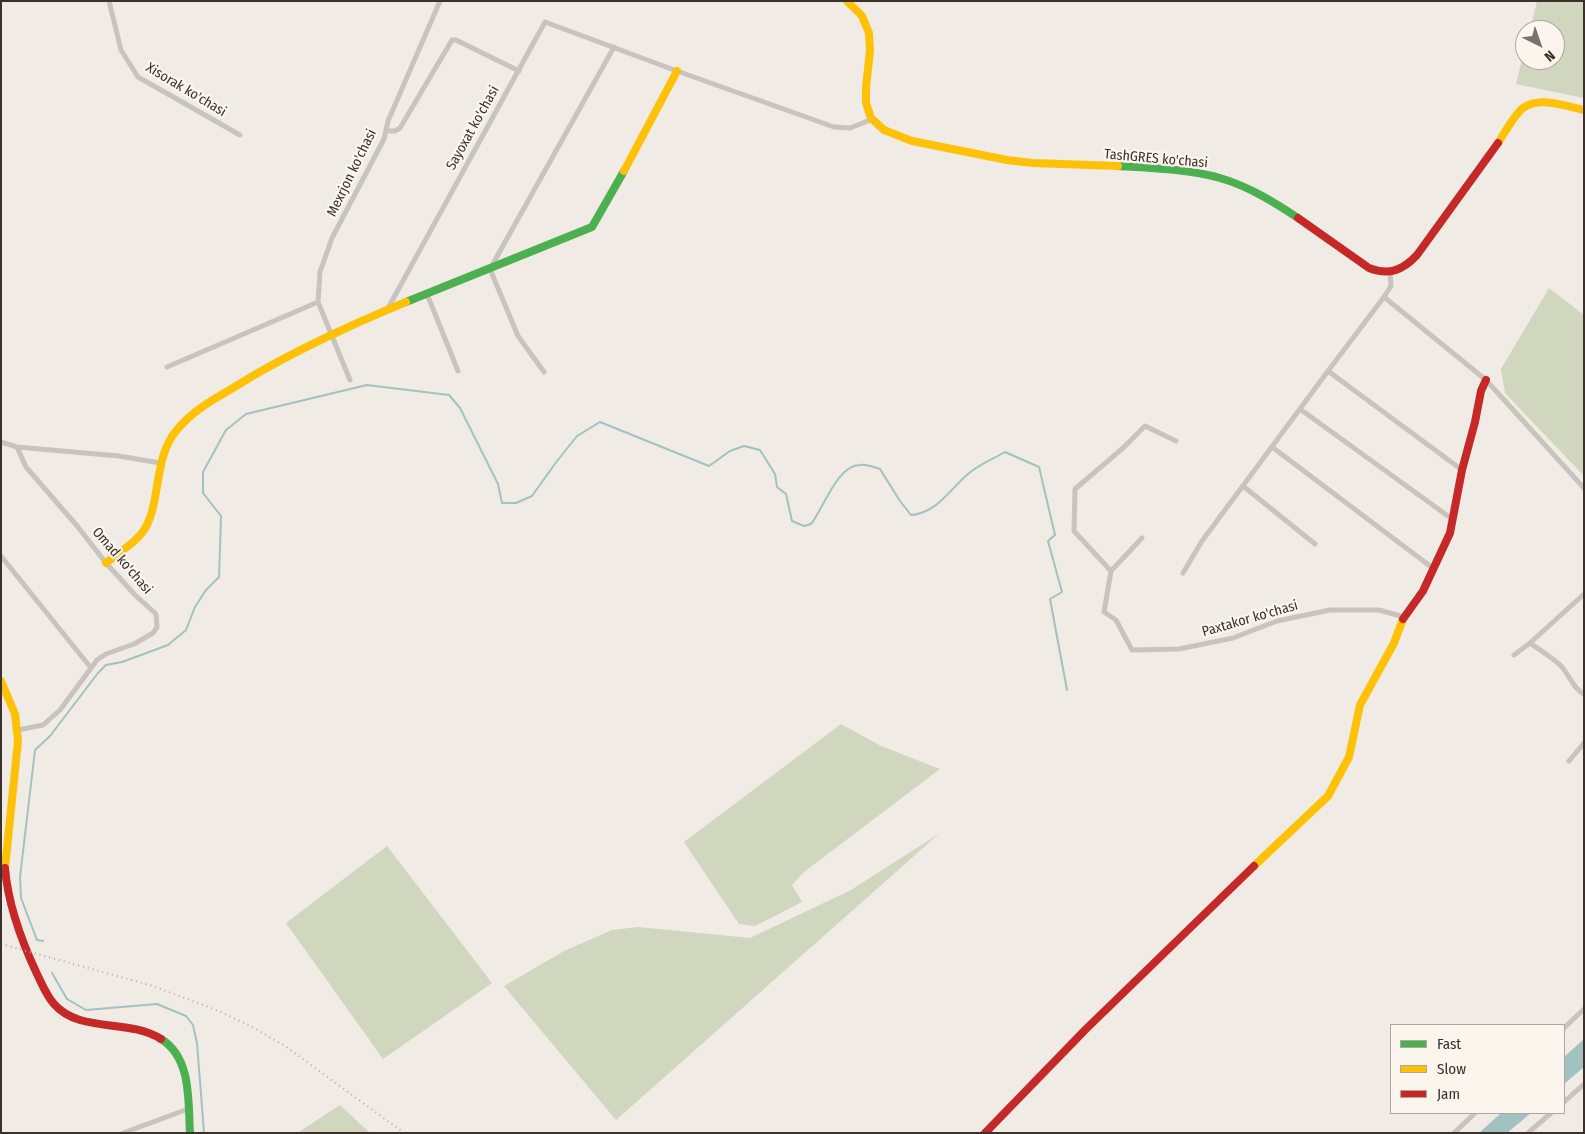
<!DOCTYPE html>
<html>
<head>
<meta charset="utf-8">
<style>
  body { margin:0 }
  #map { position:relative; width:1585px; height:1134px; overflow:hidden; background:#f0ebe5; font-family:"Fira Sans Condensed",sans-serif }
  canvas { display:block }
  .frame { position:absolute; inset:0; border:2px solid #3b302b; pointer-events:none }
  .legend { position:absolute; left:1390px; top:1024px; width:175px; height:90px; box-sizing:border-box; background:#fbf5ee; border:1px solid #aea6a0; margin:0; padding:6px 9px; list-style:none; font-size:15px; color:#3b302b }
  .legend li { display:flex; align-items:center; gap:10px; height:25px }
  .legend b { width:25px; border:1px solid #aea6a0 }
  .north { position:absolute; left:1515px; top:20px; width:50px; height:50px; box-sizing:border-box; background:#fbf5ee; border:1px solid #aea6a0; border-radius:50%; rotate:139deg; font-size:14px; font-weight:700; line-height:20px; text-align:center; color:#3b302b }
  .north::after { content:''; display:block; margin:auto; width:18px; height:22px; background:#7a716c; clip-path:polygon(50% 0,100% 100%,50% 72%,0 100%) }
</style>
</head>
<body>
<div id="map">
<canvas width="1585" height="1134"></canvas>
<div class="frame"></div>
<ul class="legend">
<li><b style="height:6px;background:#4caf50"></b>Fast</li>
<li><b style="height:6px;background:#ffc107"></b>Slow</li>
<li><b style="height:6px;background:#c62828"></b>Jam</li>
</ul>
<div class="north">N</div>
</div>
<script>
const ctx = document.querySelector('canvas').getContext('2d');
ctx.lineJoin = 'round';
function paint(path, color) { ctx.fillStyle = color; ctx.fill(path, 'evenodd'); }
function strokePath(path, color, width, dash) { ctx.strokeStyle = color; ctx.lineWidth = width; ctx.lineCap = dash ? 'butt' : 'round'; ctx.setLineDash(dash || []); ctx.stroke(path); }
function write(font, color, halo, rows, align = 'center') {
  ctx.font = font + ' "Fira Sans Condensed",sans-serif'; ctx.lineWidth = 4.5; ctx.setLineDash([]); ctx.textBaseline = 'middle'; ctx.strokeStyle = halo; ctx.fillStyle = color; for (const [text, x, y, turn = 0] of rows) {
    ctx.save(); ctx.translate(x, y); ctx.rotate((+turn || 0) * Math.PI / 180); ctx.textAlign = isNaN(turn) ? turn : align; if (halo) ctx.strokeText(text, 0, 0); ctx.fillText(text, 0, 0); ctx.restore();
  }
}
paint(new Path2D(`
  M1537,1H1584V98L1516,84L1525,48V60H1555V30H1530Z
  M1549,288L1584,315V476L1505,393L1501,369Z
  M841,724L881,746L940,769L804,872L792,885L802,902L755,926L739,924L684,842Z
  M940,833L616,1120L504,986L564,951L612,930L638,927L750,938L851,890Z
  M387,846L492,983L383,1059L286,923Z
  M340,1105L370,1133H297Z`), '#d1d6bf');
paint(new Path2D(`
  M1584,1039V1067L1564,1084V1057Z
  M1501,1113H1531L1507,1133H1479Z`), '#a1c2c1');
strokePath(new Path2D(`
  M43,941L37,940L21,898L20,877L35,750L50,736L98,673L106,665L122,662L168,645L186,630L195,607L206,590L219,577L221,516L203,493V472L226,430L246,414L367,385L449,395L460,408L498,484L502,503H516L532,496L557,461L577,436L600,422L709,466L730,451L744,446L760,450L775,474L777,487L786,494L792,521L804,526L811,524C824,508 837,465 860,465C866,464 874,467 880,469L900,501L911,515C937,513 950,489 968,474C978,465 993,459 1005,452L1039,467L1055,535L1048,541L1062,592L1050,599L1067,690
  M52,973L67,999L86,1010L157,1004L186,1016L193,1025L197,1043L204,1133`), '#a1c2c1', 2);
strokePath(new Path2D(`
  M109,1L121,50L138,77L240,135
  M386,131H395L400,128L452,40H456L519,71
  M427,294L458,371
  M1384,297L1486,380L1584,488
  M387,310L545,22L677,71L834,127L850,128L873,119
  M167,367L318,302
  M1328,371L1462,470
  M544,372L518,336L490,269L614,47
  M350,380L318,302L320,272L332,238L384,139L388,121L440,1
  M1300,409L1452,519
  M1,442L17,447L119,456L160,463
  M17,447L26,467L78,527L106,563L135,595L156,614L157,627L153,633L134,644L106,654L97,660L60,710L43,725L18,730
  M1272,447L1434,569
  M1243,486L1315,544
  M1142,538L1111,571L1104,612L1116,620L1132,650L1179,649L1233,638L1277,621L1330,610H1379L1404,617
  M1,556L91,668
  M1111,571L1074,531L1075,489L1123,448L1145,426L1176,441
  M1183,573L1202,541L1328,371L1384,297L1391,286L1390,272
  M1530,643C1540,650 1550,656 1559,664C1569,673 1572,688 1584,694
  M1514,655L1530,643L1584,594
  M1569,761L1584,743
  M1564,1028L1584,1009
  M1564,1102L1584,1084
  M123,1133L188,1109
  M1454,1133L1475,1113
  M1528,1133L1551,1113`), '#c9c3be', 5);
strokePath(new Path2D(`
  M1118,166C1151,168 1188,169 1220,178C1248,186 1274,202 1298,218
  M406,302L592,227L624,171
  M161,1039C192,1058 188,1102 190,1133`), '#4caf50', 8);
strokePath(new Path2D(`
  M847,1L862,16L869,33L870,51L866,87V103L871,118L884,130L912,141L1007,160L1033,163L1118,166
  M1498,143C1504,134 1514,115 1523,108C1540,96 1566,106 1584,110
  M624,171L677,71
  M106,563C117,554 132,545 141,534C162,509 152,460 176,431C191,412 212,400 233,388C285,355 348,326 406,302
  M1,681L15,714L18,741L5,868
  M1254,866L1328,796L1349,757L1360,705L1394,643L1403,619`), '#ffc107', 8);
strokePath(new Path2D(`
  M1298,218L1369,268C1389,276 1403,270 1417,255L1498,143
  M1403,619L1423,591L1450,533L1462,470L1475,422L1481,391L1486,380
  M5,868C8,905 21,940 37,974C42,984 46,995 54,1004C61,1012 70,1017 80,1020C107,1028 137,1024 161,1039
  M985,1133L1086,1029L1254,866`), '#c62828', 8);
strokePath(new Path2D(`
  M1,944L153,986L219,1011L254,1028L285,1046L404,1133`), '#b1aca8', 2, [1, 4]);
write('14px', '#3b302b', '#fbf5ee', [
  ["Xisorak ko'chasi",186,90,31],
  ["Sayoxat ko'chasi",473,128,-61],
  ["TashGRES ko'chasi",1156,159,5],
  ["Mexrjon ko'chasi",352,173,-64],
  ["Omad ko'chasi",122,561,49],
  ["Paxtakor ko'chasi",1250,619,-16]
]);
</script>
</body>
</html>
